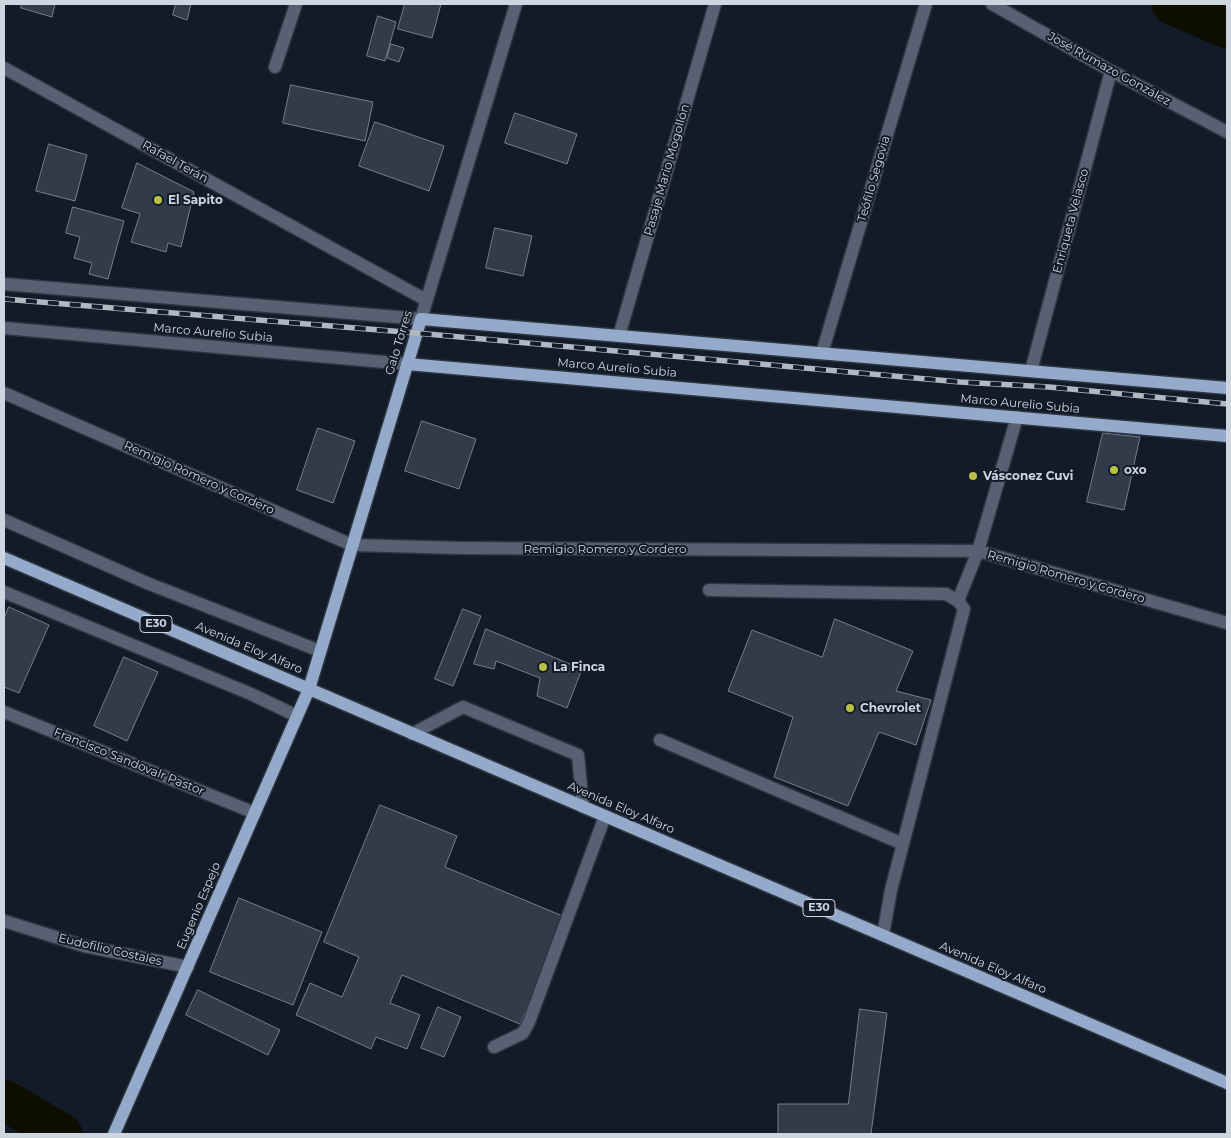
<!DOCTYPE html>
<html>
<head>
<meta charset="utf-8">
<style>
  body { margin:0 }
  #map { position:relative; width:1231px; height:1138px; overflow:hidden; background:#131b28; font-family:Montserrat,sans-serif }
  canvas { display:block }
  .frame { position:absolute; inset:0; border:5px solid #cfd5de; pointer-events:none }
</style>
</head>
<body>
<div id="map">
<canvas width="1231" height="1138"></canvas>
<div class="frame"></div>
</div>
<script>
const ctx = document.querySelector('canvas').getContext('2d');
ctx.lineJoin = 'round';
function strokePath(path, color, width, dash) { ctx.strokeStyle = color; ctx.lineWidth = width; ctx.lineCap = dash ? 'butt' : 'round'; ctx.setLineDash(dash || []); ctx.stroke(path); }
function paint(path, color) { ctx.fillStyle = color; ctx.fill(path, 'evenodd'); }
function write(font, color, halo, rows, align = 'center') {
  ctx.font = font + ' Montserrat,sans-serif'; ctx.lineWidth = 4; ctx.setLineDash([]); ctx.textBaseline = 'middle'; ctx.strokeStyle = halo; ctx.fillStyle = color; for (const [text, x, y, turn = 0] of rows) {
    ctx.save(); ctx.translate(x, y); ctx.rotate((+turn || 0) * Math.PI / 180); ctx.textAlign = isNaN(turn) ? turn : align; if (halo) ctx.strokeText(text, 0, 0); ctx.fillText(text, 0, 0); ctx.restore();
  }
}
strokePath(new Path2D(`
  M1172,4L1227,28
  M4,1100L62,1134`), '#0d0e00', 41);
const building = new Path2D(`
  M22,4H55L52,17L21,8Z
  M176,4H191L187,20L173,15Z
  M405,4H441L432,38L398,29Z
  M378,16L396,22L385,61L367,56Z
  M391,44L404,48L399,62L387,58Z
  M291,85L373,102L365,141L283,123Z
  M515,113L577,134L567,164L505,143Z
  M375,122L444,146L429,191L359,166Z
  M49,144L87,155L75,201L36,191Z
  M137,163L194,192L181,247L168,243L166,252L131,242L140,214L122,208Z
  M73,207L124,221L108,279L89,274L92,263L74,258L80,237L66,233Z
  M495,228L532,236L523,276L486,268Z
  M422,421L476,439L459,489L405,471Z
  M318,428L355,441L333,503L297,490Z
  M1103,433L1140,437L1124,510L1087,502Z
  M9,607L49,625L19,693L4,687V619Z
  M463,609L481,616L453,686L435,679Z
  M835,619L913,651L896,691L931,700L916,745L879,732L848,806L774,777L793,717L728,691L752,630L822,657Z
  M486,629L582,669L567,708L537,696L540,678L496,661L494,669L474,664Z
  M124,657L158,672L127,741L94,726Z
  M380,805L457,836L445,867L565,917L520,1024L402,975L390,1003L420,1015L407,1049L376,1037L371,1049L296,1015L310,983L342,997L359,957L324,942Z
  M239,898L322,932L293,1005L210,972Z
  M198,990L280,1030L268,1055L186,1015Z
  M438,1007L461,1017L444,1057L421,1048Z
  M860,1009L887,1013L871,1134H778V1104H848Z`);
paint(building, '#313b49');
strokePath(building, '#747f8f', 1);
const minor = new Path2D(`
  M992,4L1111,71L1227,132
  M275,67L296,4
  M4,68L426,300
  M4,284L421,319L516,4
  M4,328L407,364
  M619,336L715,4
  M822,353L926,4
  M1031,371L1111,71
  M4,393L352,545L460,548L978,551L1227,623
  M4,520L147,583L320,651
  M709,590L946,594L958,601L964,609L891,890L883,935
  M4,592L251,694L297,716
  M958,601L978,551L1017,417
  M4,712L255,813
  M412,734L463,707L578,755L583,807
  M660,740L903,844
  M4,921L84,946L188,967
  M494,1047L523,1033L529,1022L605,816`);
const major = new Path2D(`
  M407,364L1227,436
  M4,558L1227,1083
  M114,1134L309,689L421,319L1227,388`);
strokePath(minor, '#2d3541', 15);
strokePath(major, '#2d3541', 15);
strokePath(minor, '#576172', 12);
strokePath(major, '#94aacb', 12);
const rail = new Path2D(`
  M4,299L416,333L960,382L1049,387L1227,404`);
strokePath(rail, '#b1b8c1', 5.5);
strokePath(rail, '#131b28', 4, [11]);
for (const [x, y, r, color] of [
  [158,200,5,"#bac045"],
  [1114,470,5,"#bac045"],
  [973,476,5,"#bac045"],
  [543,667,5,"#bac045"],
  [850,708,5,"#bac045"]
]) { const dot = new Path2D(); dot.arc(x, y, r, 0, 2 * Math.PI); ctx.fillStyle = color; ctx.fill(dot); strokePath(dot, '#131b28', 2); }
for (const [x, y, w] of [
  [156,624,32],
  [819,908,32]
]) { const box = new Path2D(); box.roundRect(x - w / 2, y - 8.5, w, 17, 4); ctx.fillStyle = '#131b28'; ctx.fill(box); strokePath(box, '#cfd5de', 1); }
write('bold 11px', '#cfd5de', null, [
  ["E30",156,624],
  ["E30",819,908]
]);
write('12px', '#cfd5de', '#131b28', [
  ["José Rumazo González",1109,69,29],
  ["Rafael Terán",175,162,29],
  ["Pasaje Mario Mogollón",667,170,-74],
  ["Teófilo Segovia",874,179,-74],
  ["Enriqueta Velasco",1071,221,-75],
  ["Marco Aurelio Subia",213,333,5],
  ["Galo Torres",399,343,-73],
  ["Marco Aurelio Subia",617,368,5],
  ["Marco Aurelio Subia",1020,404,5],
  ["Remigio Romero y Cordero",199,478,24],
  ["Remigio Romero y Cordero",605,549],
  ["Remigio Romero y Cordero",1066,577,16],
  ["Avenida Eloy Alfaro",249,648,23],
  ["Francisco Sandovalr Pastor",129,762,22],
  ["Avenida Eloy Alfaro",621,808,23],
  ["Eugenio Espejo",199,906,-67],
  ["Eudofilio Costales",110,950,13],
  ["Avenida Eloy Alfaro",993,968,23]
]);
write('bold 12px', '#cfd5de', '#131b28', [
  ["El Sapito",168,200],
  ["oxo",1124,470],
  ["Vásconez Cuvi",983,476],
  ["La Finca",553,667],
  ["Chevrolet",860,708]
], 'left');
</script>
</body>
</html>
